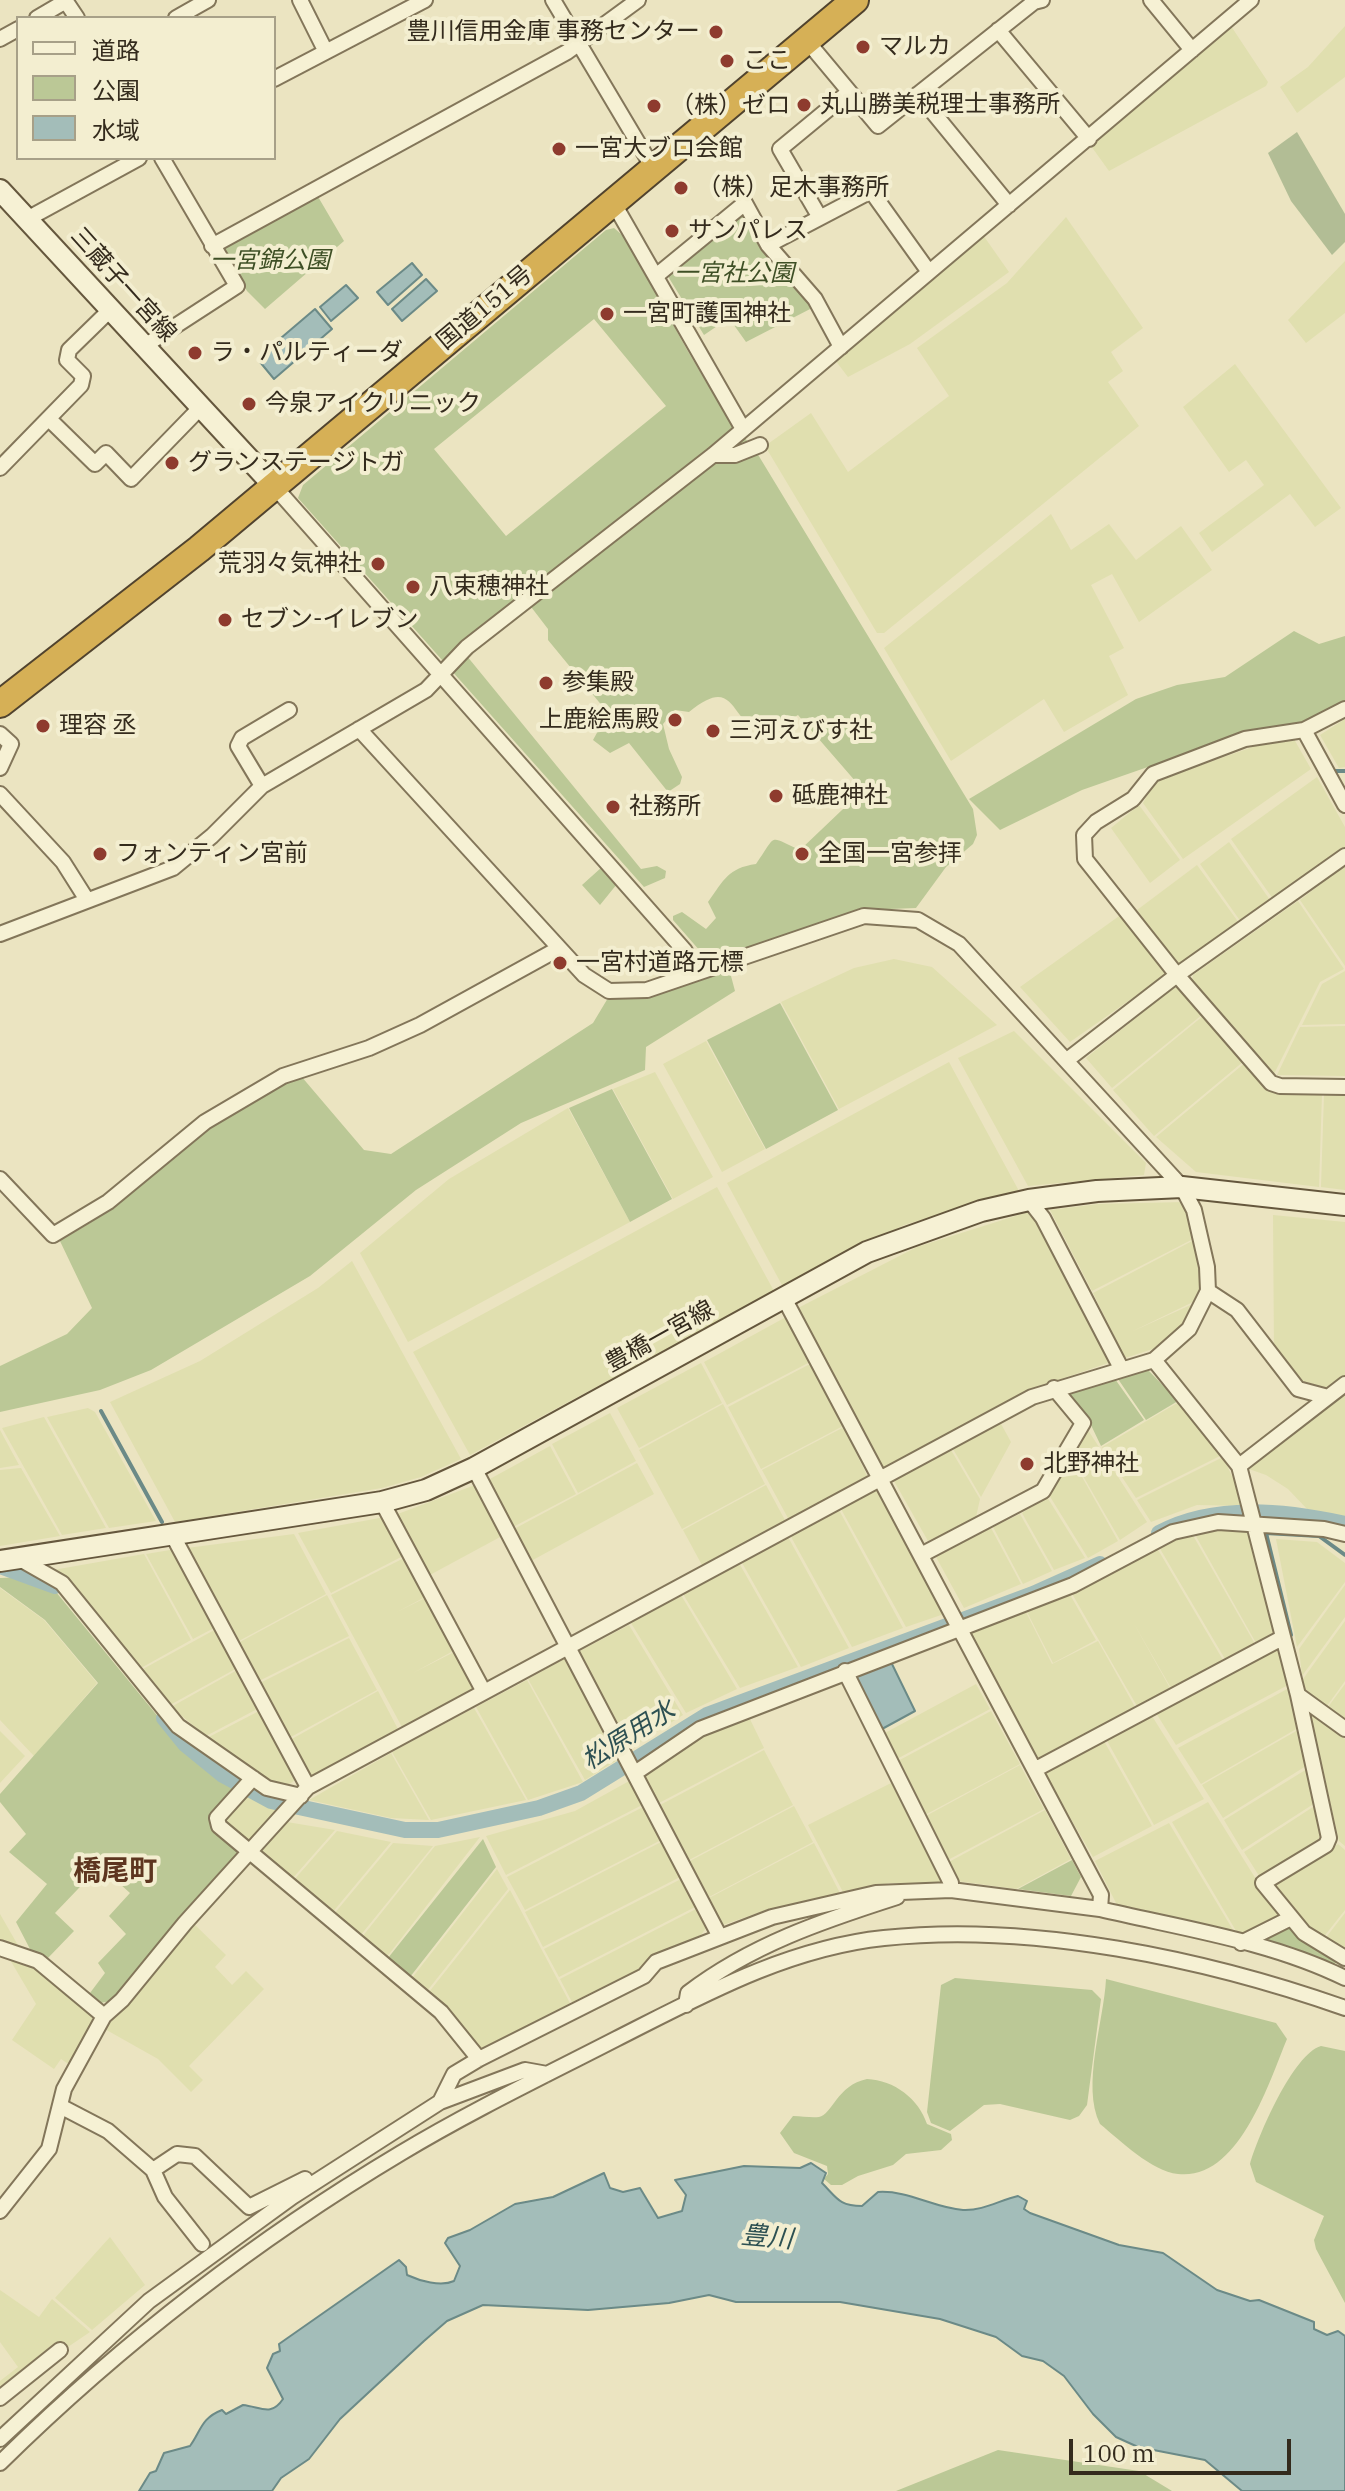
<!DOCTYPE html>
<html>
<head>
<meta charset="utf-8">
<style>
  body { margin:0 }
  #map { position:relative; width:1345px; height:2491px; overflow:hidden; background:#ebe4c1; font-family:"IBM Plex Serif","Noto Sans JP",serif }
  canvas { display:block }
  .legend { position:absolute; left:16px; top:16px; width:260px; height:144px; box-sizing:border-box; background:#f3eed0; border:2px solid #a7a088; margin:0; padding:10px 14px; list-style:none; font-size:24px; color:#342b1d }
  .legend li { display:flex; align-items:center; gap:16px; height:40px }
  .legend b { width:40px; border:2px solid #a7a088 }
  .scale { position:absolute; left:1069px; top:2439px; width:222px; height:36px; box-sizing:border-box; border:4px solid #342b1d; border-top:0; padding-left:10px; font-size:24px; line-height:28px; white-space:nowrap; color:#342b1d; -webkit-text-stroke:6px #f3eed0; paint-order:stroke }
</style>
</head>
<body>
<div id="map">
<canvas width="1345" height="2491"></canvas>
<ul class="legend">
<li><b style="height:10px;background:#f6f1d4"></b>道路</li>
<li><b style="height:22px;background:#bbc896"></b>公園</li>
<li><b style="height:22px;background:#a3bdb9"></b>水域</li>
</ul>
<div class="scale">100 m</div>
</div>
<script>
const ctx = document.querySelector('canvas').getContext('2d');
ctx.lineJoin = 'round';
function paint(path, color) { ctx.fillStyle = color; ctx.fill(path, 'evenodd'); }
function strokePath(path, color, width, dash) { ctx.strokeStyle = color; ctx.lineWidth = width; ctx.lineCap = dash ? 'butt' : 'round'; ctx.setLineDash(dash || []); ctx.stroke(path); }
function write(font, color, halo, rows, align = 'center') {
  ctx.font = font + ' "IBM Plex Serif","Noto Sans JP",serif'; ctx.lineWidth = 8; ctx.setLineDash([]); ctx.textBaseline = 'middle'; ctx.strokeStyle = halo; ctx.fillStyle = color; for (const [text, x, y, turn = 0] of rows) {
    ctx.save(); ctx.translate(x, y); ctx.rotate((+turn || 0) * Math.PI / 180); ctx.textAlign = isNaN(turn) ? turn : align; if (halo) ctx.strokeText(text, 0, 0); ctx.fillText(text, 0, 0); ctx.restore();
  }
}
paint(new Path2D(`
  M1231,26L1268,82L1266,86L1109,171L1091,146L1191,56Z
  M1345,26V77L1297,113L1280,87L1308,67Z
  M1066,217L1143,328L1111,352L1123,371L1108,382L1139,426L884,633H877L765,446L811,413L848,472L949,396L917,348L1007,283Z
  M983,235L1009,272L910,344L848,377L835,360Z
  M1345,261V313L1306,343L1288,320Z
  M1235,364L1341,508L1315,527L1290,494L1212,552L1199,533L1264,485L1246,460L1229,472L1183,407Z
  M1051,514L1071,550L1109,524L1136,560L1181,526L1212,570L1139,622L1112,574L1091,585L1124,648L1109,656L1128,695L1064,732L1044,699L951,761L884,648Z
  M1345,719V767L1339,768L1320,735Z
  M1294,739L1311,769L1183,859L1143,803L1155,781L1267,742Z
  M1317,777L1345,827V847L1273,899L1231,839Z
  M1139,805L1180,860L1150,883L1111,828Z
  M1229,842L1270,900L1241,922L1200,864Z
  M1197,865L1239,923L1184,964L1176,963L1137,910Z
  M1345,865V966L1300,900Z
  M1298,901L1344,969L1320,982L1274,1074L1192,980L1193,975Z
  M1122,914L1165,968L1164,976L1070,1042L1020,987Z
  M894,959L932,967L997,1025L839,1109L781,1002L854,968Z
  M1345,971V1024L1302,1025L1322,984Z
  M1173,988H1181L1203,1014L1112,1088L1086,1058Z
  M1203,1016L1244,1061L1154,1136L1113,1090Z
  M1345,1026V1076L1277,1075L1300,1027Z
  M1014,1031L1146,1163L1144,1175L1028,1186L958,1058Z
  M706,1041L765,1149L722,1172L663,1064Z
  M949,1062L1019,1191L904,1225L783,1287L727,1183Z
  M1246,1062L1273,1092L1322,1093L1319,1187L1196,1172L1156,1137Z
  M655,1072L713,1177L673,1199L613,1089Z
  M1324,1094H1345V1190L1321,1187Z
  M568,1108L630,1222L408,1342L360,1253L449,1179Z
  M717,1187L774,1291L470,1455L413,1352Z
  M1184,1202L1195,1238L1092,1291L1050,1210L1098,1204Z
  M1028,1212L1037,1222L1111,1362L1029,1390L881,1470L796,1309L917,1247Z
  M1273,1215L1345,1222V1378L1325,1393L1300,1387L1274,1355Z
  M1194,1240L1201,1286L1195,1301L1131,1332L1195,1303L1182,1326L1156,1348L1125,1358L1093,1293Z
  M352,1261L461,1459L421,1477L382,1488L175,1522L110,1402L200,1361L318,1288Z
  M786,1317L810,1362L727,1405L704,1362Z
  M701,1363L722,1403L639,1448L617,1408Z
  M810,1364L843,1426L761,1469L728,1407Z
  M1345,1393V1517L1307,1509L1288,1489L1266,1475L1246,1468Z
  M1179,1402L1222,1455L1136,1498L1102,1447Z
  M723,1404L765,1484L682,1529L639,1450Z
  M88,1408L95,1412L156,1521L109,1528L47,1417Z
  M610,1413L636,1461L578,1493L552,1444Z
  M44,1417L106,1528L62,1535L2,1428Z
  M1000,1422L1011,1442L981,1497L953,1449Z
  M844,1427L868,1478L789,1520L762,1470Z
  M0,1430L19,1465L0,1468Z
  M1088,1430L1147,1522L1120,1540L1072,1457Z
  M550,1446L576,1494L513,1527L488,1480Z
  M951,1450L980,1499L976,1517L928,1541L894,1481Z
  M1223,1457L1246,1506L1197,1505L1151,1522L1137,1500Z
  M1072,1459L1118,1541L1088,1558L1049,1495Z
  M637,1463L654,1494L531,1561L514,1529Z
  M21,1468L60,1536L0,1546V1470Z
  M475,1485L502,1536L428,1576L395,1515Z
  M766,1485L786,1522L703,1567L683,1530Z
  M877,1490L944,1614L906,1627L841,1509Z
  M1047,1497L1085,1558L1054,1570L1022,1513Z
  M839,1510L903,1628L852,1647L790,1535Z
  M1020,1514L1052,1571L1023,1584L993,1527Z
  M385,1517L405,1555L331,1593L298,1533Z
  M1202,1527L1245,1530L1251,1535L1275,1627L1273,1634L1256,1643L1193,1531Z
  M991,1528L1021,1584L964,1608L936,1557Z
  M1191,1532L1255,1644L1225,1659L1159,1547Z
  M294,1534L326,1594L237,1642L187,1548Z
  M788,1537L849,1648L801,1667L741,1561Z
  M1276,1539L1317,1542L1345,1563V1582L1297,1647Z
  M1157,1548L1223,1660L1171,1688L1133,1622L1170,1688L1137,1706L1071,1592Z
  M176,1549L216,1627L193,1639L146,1554Z
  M144,1554L191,1640L141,1668L71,1580L53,1570Z
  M406,1557L427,1596L397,1612L427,1597L455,1650L413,1673L456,1651L476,1690L403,1729L331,1595Z
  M739,1563L798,1667L740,1688L683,1594Z
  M1345,1585V1617L1302,1676L1299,1649Z
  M0,1588L44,1620L97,1683L34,1756L0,1720Z
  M1069,1593L1096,1640L1053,1663L1026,1610Z
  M327,1595L349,1636L259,1681L238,1643Z
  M681,1595L737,1689L686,1713L631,1623Z
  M1025,1610L1052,1664L1098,1641L1135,1707L1038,1758L970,1631Z
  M1345,1621V1681L1327,1706L1304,1689L1303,1679Z
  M629,1625L683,1715L631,1748L578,1652Z
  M218,1628L239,1667L170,1705L143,1669Z
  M349,1638L377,1690L289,1738L260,1683Z
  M1275,1650L1279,1651L1288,1685L1176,1745L1156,1713Z
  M566,1658L619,1759L585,1780L528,1679Z
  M239,1669L261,1707L206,1736L171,1707Z
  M527,1680L583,1782L528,1800L476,1707Z
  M976,1684L990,1709L895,1760L883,1734Z
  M1345,1684V1720L1328,1707Z
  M1289,1688L1298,1728L1201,1784L1178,1748Z
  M378,1691L399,1731L315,1777L309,1776L290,1740Z
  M474,1708L526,1800L431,1820L392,1752Z
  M261,1710L298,1778L288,1785L270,1782L207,1738Z
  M991,1711L1020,1764L923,1816L896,1762Z
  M747,1713L764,1748L659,1803L642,1772L704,1732Z
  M1310,1713L1345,1739V1846L1339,1841Z
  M1152,1716L1204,1799L1154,1825L1106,1739Z
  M1298,1730L1306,1766L1223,1818L1202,1785Z
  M0,1731L25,1756L0,1783Z
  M1104,1741L1152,1826L1093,1857L1046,1776L1047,1771Z
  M764,1750L793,1805L689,1860L660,1805Z
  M391,1753L429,1820L391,1818L309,1800Z
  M1020,1765L1044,1809L946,1861L924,1817Z
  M1307,1769L1315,1803L1242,1850L1224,1820Z
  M631,1780L644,1804L506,1875L486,1836L575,1811Z
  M895,1781L946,1883H890L843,1892L808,1825Z
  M244,1792L281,1808L247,1845L223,1824L225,1812Z
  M1208,1802L1277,1913L1279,1921L1239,1936L1172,1822Z
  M1316,1805L1323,1843L1261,1879L1244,1852Z
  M645,1806L663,1839L525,1910L507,1877Z
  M794,1806L813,1842L709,1897L690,1861Z
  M1045,1810L1071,1859L1016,1889L957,1881L947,1863Z
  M287,1822L335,1830L292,1879L260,1853Z
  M1169,1823L1236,1935L1117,1905L1095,1861Z
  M337,1831L391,1842L332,1913L293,1881Z
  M480,1837L386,1958L362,1937L435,1846Z
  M663,1841L682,1876L543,1947L525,1912Z
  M393,1843L433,1846L360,1936L334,1914Z
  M814,1843L840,1893L766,1910L723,1925L709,1898Z
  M1338,1844L1345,1850V1910L1322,1939L1269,1886Z
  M497,1869L508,1889L427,1991L412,1978Z
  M683,1878L697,1906L559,1977L544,1949Z
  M510,1890L571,2005L490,2048L482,2049L477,2048L429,1992Z
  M698,1908L708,1925L701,1935L663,1952L643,1969L573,2004L560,1979Z
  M1345,1913V1952L1324,1940Z
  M0,1914L19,1947L0,1942Z
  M193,1923L226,1955L215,1967L232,1985L246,1971L264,1989L189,2066L203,2080L191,2092L158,2059L103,2028Z
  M9,1958L35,1966L92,2016L93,2024L70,2065L61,2059L54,2069L12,2040L36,2004Z
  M110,2237L145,2285L92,2330L55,2298Z
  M0,2290L39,2317L52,2299L90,2332L0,2393V2381L18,2367L0,2342Z`), '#e0dfaf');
paint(new Path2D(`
  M317,195L344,241L265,309L247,291L224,251L226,246Z
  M740,212L746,215L814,307L746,342L729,318L704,335L669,278V272Z
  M614,228L628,240C667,313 704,389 757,453L973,809L977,835L973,844L946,867L916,908L864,910L712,961L707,959L673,920V916L682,912L706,929L716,918L708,902C724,880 728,868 756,864C778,833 767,836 800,850L863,790L798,715L764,735C728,721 737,673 689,712L675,710L663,724L669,749L682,777L680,784L668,792L629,743L610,753L593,740L608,713L548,640V629L525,599H515L464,639L462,650L641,869L657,866L666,871L665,878L644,887L298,498L303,485L606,230ZM594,319L666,406L506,536L434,449Z
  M1294,631L1319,644L1345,636V703L1303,724L1245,733L1082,790L1000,830L969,799L1136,699L1177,685L1225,677Z
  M602,867L617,884L600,905L582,885Z
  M724,973L731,976L735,991L646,1047L645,1070L521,1123L416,1190L310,1276L151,1370L100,1390L0,1412V1366L67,1334L92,1308L59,1239C88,1228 113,1206 137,1187C186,1146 239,1095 301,1076L364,1150L391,1154L593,1023L608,998L648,997Z
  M780,1003L838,1110L766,1149L707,1040Z
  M612,1089L672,1199L630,1222L569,1108Z
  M1147,1369L1178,1401L1146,1420L1118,1379Z
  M1115,1379L1144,1420L1101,1446L1090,1423L1065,1392Z
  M25,1577L56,1592L182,1746L238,1789L214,1817L242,1850L111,2001L100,2003L90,1993L105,1973L98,1963L126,1934L109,1916L130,1893L100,1866L55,1913L74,1931L47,1959L31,1951L16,1922L47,1884L9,1852L26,1834L0,1802V1794L98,1683L45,1620L0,1587V1578Z
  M483,1839L496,1867L410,1977L388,1958Z
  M1072,1860L1081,1877L1071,1896L1018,1889Z
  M1286,1927L1292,1928L1320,1951L1338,1961L1333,1965L1263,1943V1938Z
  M955,1978L1092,1990L1101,1999L1087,2105L1079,2116L1070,2120L1000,2104L984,2105L950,2131L931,2123L927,2112L941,1985Z
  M1106,1979L1276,2023L1287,2039C1269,2082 1239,2181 1178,2174C1151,2171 1121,2141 1100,2124C1081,2086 1104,2021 1106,1979Z
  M1321,2046L1345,2051V2303L1316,2249L1314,2240L1324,2216L1256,2182L1250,2164C1258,2136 1293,2054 1321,2046Z
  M867,2079C894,2080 919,2099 927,2124L951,2134L952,2140L941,2150L906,2154L893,2165L858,2176L842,2185H831L824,2179L828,2174L827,2166L794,2153L780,2133L793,2116C802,2116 811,2118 819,2117C832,2115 837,2085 867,2079Z
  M998,2450L1139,2471L1172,2491H896Z`), '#bbc896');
paint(new Path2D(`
  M1297,132L1345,214V242L1332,255L1291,201L1268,153Z`), '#b2bd95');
const water = new Path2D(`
  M412,263L422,275L388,305L377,292Z
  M426,279L437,291L402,321L392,309Z
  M346,285L358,298L331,321L320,307Z
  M315,309L332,329L274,379L260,362L263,358L261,355Z
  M891,1662L915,1711L882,1729L855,1675Z
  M811,2163L826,2173L822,2183C837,2198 839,2206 862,2206L878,2192C908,2190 934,2208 963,2210C983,2211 1000,2200 1018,2196L1027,2201L1024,2209L1030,2213L1119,2245L1163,2253L1217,2290L1250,2301L1259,2300L1314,2322V2329L1327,2335L1338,2331L1345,2336V2491H1242L1205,2460L1138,2447L1116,2437L1093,2414L1064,2376L1043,2361L1022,2356L996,2337L940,2319L840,2302H736L709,2295L669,2303L588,2310L483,2305L447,2321L424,2341L340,2419L309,2459L281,2478L272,2491H139L150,2473L156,2471L164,2453L190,2446C201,2431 201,2418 222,2410L226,2414L243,2405C261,2407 271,2417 283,2399L267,2368L273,2354L280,2351L279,2344L399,2260L406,2267L407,2275C420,2281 441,2287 454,2281L460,2266L445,2243L448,2238L470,2230L515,2204L553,2197L604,2173L610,2188L623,2192L640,2188L658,2218L682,2211L686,2195L675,2180L744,2166L800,2168Z`);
paint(water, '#a3bdb9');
strokePath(water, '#6b8a87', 2);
strokePath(new Path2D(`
  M1333,771H1345
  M101,1411L162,1522
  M1291,1635L1266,1533L1319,1536L1345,1555`), '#6b8a87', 4);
strokePath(new Path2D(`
  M1159,1533C1215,1503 1285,1511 1345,1524
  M0,1566L55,1586
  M164,1718L185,1744L223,1775L271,1801L405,1830H438L539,1808L581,1793L707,1715L1033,1594L1100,1564`), '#a3bdb9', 16);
const street = new Path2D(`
  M65,0L77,18
  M300,0L325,50
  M553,0L653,168
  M1151,0L1192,50
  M37,18L66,1
  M176,18L208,0
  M998,30L1089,139
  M0,39L18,29
  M807,41L878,126L1034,2L1042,0
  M274,79L425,0
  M918,94L1009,205
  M613,202L743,429
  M819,216L780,149L849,92
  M29,218L139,158
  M768,245L871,191L929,272
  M212,246L567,52L638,0
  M656,276L745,203L768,245L815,299L841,347
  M143,347L237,286L162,158
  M49,419L95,464L106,453L131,479L200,408
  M713,455H735L760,445
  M0,468L81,385L83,376L67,360L69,350L109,311
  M274,486L685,951
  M1345,709L1304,730L1245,739L1153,774L1133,799L1096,822L1084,835L1085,859L1093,869L1177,975L1271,1083L1280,1086L1345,1087
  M1304,730L1345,805
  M0,734L11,744L0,768
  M262,786L238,746L242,738L289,710
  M0,794L63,862L87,900
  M0,934L173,868L212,836L262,786L426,690L467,647L713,455L1251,0
  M1067,1060L1177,975L1345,856
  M0,1179L53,1235L108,1202L205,1122L283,1076L369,1048L420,1025L558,949
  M1029,1200L1043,1218L1121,1368
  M1208,1291L1237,1310L1298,1389L1328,1397
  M784,1298L1101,1895L1100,1909C1180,1928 1270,1941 1345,1978
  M1154,1360L1239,1466L1298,1695L1329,1838L1326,1845L1263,1883L1304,1933L1345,1958
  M1239,1466L1345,1384
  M474,1468L719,1935
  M382,1502L484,1692
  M173,1536L308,1787
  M921,1555L1043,1491L1083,1423L1054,1388
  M18,1558L62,1583L178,1726L267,1788L301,1796
  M845,1671L951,1883V1890L1100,1909
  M1298,1695L1345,1729
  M1036,1769L1282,1638
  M635,1773L700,1729L1073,1585L1173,1532L1218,1522L1324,1529L1345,1534
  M253,1778L217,1818L219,1826L441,2012L479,2059
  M1241,1943L1289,1919
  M0,1948L38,1961L104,2016
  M686,2005L688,1993C751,1945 822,1921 897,1897
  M440,2102L454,2074L479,2059L644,1976L656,1962L772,1917L876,1893L951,1890
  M60,2106L108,2131L153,2170L177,2154L195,2156L249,2207L305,2179
  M153,2170L165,2197L202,2244
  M0,2211L49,2149L64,2089L104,2016L122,2000L185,1923L308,1787L1032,1397L1154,1360L1189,1329L1208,1291L1207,1267L1194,1210L1182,1187L959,944L918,920L864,916L647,990L609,991L584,975L359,729
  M0,2398L60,2350
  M0,2439L149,2301L292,2197L440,2102L525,2070L547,2074
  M0,2463C120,2345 257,2239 401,2153C471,2111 544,2076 616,2039C701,1996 787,1948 884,1938C1031,1922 1206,1959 1345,2008`);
const secondary = new Path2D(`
  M0,190L274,486
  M0,1561L382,1502L426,1490L474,1468L867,1252L981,1211L1029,1200L1097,1191L1182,1187L1345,1205`);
const highway = new Path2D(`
  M0,704L199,549L855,0`);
strokePath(street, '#83765a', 18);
strokePath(secondary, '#65573d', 24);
strokePath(highway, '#51432e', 30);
strokePath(street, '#f6f1d4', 14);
strokePath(secondary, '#f6f1d4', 20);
strokePath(highway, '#d6b056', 26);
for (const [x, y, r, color] of [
  [716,32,8,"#8e3b2e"],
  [863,47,8,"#8e3b2e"],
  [727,61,8,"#8e3b2e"],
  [804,105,8,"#8e3b2e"],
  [654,106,8,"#8e3b2e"],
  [559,149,8,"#8e3b2e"],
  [681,188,8,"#8e3b2e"],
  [672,231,8,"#8e3b2e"],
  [607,314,8,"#8e3b2e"],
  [195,353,8,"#8e3b2e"],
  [249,404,8,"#8e3b2e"],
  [172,463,8,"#8e3b2e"],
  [378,564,8,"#8e3b2e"],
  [413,587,8,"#8e3b2e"],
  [225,620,8,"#8e3b2e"],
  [546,683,8,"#8e3b2e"],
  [675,720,8,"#8e3b2e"],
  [43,726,8,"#8e3b2e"],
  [713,731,8,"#8e3b2e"],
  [776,796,8,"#8e3b2e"],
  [613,807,8,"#8e3b2e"],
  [100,854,8,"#8e3b2e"],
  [802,854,8,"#8e3b2e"],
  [560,963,8,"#8e3b2e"],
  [1027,1464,8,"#8e3b2e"]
]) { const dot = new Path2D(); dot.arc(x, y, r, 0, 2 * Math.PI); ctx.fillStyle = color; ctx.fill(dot); strokePath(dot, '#f3eed0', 3); }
write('24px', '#342b1d', '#f3eed0', [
  ["豊川信用金庫 事務センター",700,32,"right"],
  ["マルカ",879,47],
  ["ここ",743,61],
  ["丸山勝美税理士事務所",820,105],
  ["（株）ゼロ",670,106],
  ["一宮大ブロ会館",575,149],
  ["（株）足木事務所",697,188],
  ["サンパレス",688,231],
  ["一宮町護国神社",623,314],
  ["ラ・パルティーダ",211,353],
  ["今泉アイクリニック",265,404],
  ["グランステージトガ",188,463],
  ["荒羽々気神社",362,564,"right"],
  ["八束穂神社",429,587],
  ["セブン-イレブン",241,620],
  ["参集殿",562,683],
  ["上鹿絵馬殿",659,720,"right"],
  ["理容 丞",59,726],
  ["三河えびす社",729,731],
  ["砥鹿神社",792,796],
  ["社務所",629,807],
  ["フォンティン宮前",116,854],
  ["全国一宮参拝",818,854],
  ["一宮村道路元標",576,963],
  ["北野神社",1043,1464]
], 'left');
write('italic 24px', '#3e4f25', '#f3eed0', [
  ["一宮錦公園",270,261],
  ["一宮社公園",734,274]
]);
write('24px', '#342b1d', '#f3eed0', [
  ["三蔵子一宮線",123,285,48],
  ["国道151号",485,308,-40],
  ["豊橋一宮線",660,1337,-29]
]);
write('italic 26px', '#2d5052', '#f3eed0', [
  ["松原用水",629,1736,-32],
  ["豊川",767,2238,5]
]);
write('bold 28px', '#5d351f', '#f3eed0', [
  ["橋尾町",115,1872]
]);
</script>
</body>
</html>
